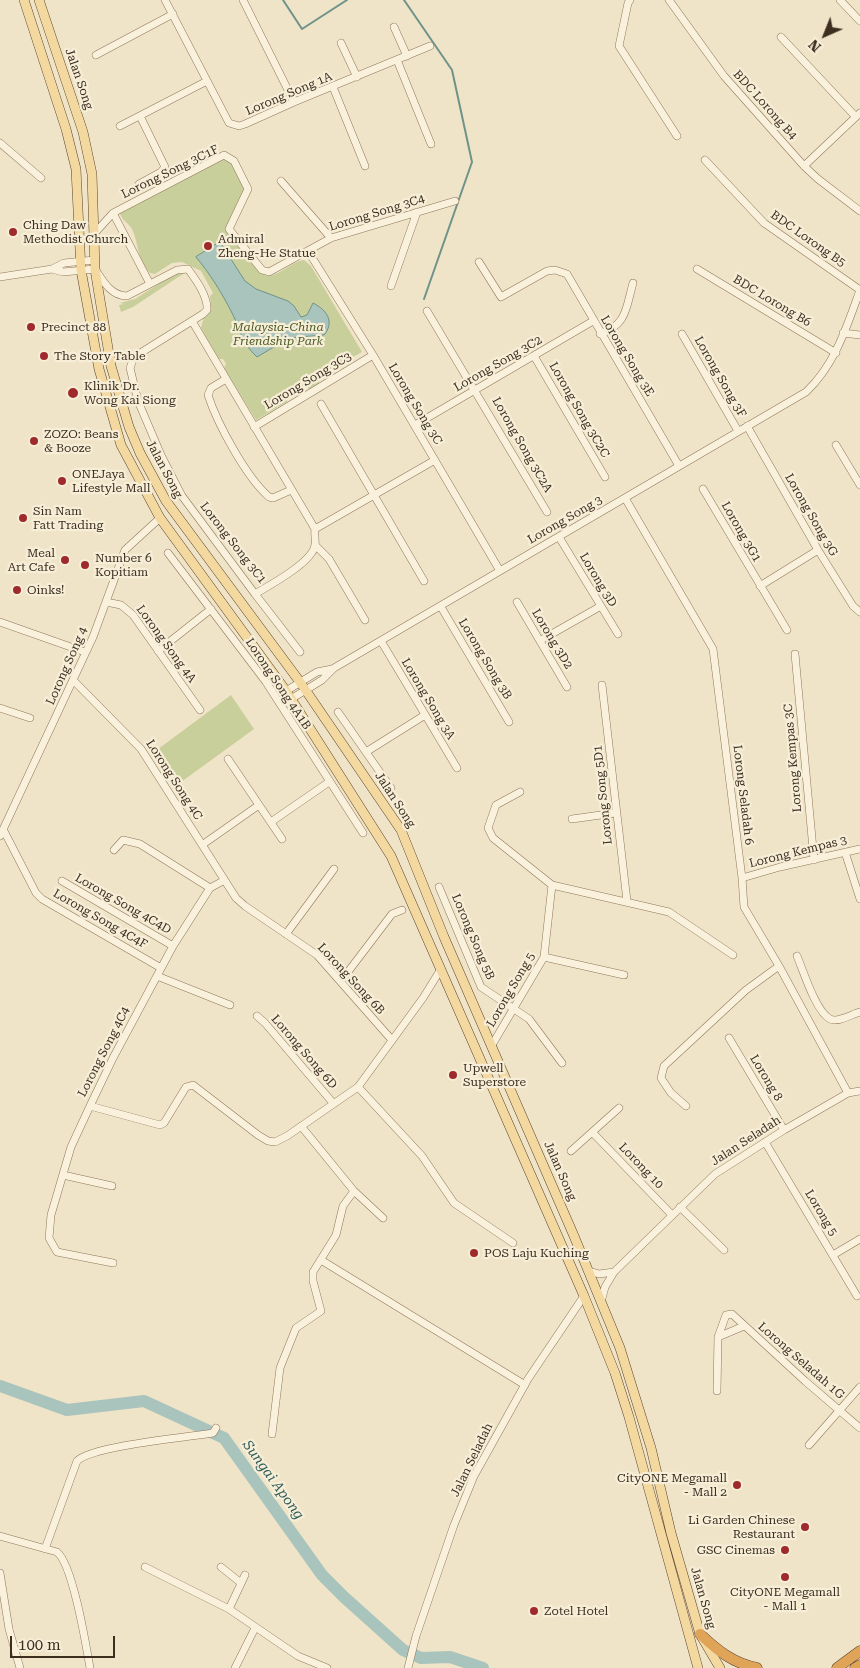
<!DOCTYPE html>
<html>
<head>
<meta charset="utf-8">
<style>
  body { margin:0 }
  #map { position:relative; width:860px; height:1668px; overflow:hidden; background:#f0e4c8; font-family:"Roboto Serif",serif }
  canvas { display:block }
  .north { position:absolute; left:800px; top:10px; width:50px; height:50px; -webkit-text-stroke:4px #f7eed8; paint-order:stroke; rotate:224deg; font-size:14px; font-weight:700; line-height:20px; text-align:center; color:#3d2e20 }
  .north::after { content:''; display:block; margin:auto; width:18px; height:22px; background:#3d2e20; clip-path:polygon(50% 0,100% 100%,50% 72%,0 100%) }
  .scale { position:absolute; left:10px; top:1636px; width:105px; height:22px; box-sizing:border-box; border:2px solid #3d2e20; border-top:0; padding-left:6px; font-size:15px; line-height:18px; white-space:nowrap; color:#3d2e20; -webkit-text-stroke:4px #f7eed8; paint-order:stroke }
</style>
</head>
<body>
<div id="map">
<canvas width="860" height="1668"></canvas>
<div class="north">N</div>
<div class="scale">100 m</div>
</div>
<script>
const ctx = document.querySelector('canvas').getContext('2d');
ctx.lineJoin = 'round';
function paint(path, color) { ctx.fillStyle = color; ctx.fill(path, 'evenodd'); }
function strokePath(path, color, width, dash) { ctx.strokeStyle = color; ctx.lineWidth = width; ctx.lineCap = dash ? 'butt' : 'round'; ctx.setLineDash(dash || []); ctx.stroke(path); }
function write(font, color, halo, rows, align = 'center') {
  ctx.font = font + ' "Roboto Serif",serif'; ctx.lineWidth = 4.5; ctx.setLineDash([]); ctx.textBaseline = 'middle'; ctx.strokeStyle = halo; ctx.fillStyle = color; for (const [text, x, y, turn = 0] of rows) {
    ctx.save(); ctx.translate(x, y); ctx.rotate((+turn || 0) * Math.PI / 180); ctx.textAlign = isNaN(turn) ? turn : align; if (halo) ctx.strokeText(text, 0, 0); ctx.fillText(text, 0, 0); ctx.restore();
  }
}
paint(new Path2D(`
  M229,158L246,185L244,197L226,228L229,236L266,276C280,276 290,262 304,260L311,266L362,352L317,377L319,383L310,389L303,386L288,395L287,402L256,420L224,368L226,364L223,359H219L201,328L204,316L211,308L210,296L213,293L201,271L182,262L172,263L155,274L150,273C137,260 139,244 132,229C128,222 122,221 120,213L212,162Z
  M182,269L186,272L133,307L121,312L119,305L124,304L120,303L135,299Z
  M231,695L254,729L177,785L154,752Z`), '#c9cf9b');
const water = new Path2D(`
  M220,242L245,281L256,289L288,301L294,306L301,317L307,315L313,303C327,310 335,322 324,335L289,338L257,357C240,341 242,333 232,313C222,293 210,274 196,257Z`);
paint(water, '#a9c4bc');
strokePath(water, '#6f938a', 1);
strokePath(new Path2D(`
  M283,0L302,29L347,0
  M404,0L452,70L472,162L424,299`), '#6f938a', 2);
strokePath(new Path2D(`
  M0,1386L67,1410L144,1401L224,1438L322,1575L344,1597L403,1650L421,1658L450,1657L483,1668`), '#a9c4bc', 12);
const minor = new Path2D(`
  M165,0L229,123L239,126L245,124L294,102L430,46
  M243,0L294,102
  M630,0L628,3L619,46L677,136
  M669,0L724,76L804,166L818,179L860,211
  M840,0L860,21
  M394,27L407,56
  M781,37L856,117
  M341,43L357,77
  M96,55L173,14
  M397,60L431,144
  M333,87L365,166
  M120,126L207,81
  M0,143L41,178
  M705,160L764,223L860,290
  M804,166L860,113
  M281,181L331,238
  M139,184L161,172L165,167L140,116
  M113,213L150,284
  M93,235L113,213L224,155L234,161L248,189L229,229L262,270L269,272L331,238L455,201
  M308,251L373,355L500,571
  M479,262L501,297L547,271L555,270L567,274L679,466
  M52,269L63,272L95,269C103,281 111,296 127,296L177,270L188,269C196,280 208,296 207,310L203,314L134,357L130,368L138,401L161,455L182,496L255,594C270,585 313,562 315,545C316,540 314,534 315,529L435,460
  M697,269L836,353
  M0,277L52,269L64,263L95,260
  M391,286L417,212
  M427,311L547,512
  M192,321L315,529
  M843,333L860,335
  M600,334C627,325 626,308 633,283
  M682,334L738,431
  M534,356L605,477
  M226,379L211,388L208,395C217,423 246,477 269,497L273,498L291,490
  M321,404L424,581
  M415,425L593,321
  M747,426L818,550L853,606L860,612
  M254,427L373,355
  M836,445L860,485
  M703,489L787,630
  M625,498L713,649L742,878L744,907L779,966L848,1093
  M559,537L618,634
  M315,545L329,559L365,620
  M168,553L266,682L363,833
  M760,586L818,550
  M255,594L300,652
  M106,602L121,605L133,615L200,710
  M517,602L567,687
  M441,607L509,722
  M0,622L85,652
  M541,640L601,606
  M381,641L457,768
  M158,651L211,609
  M795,654L814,860
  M73,680L141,749L236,898L245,906L317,955L391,1039
  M602,685L627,901
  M286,691L317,672L332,669
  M291,699L322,680L334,668L806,392C835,365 847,326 860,290
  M0,708L30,718
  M338,712L391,788
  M366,752L425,715
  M228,759L282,839
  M520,792L496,805L488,828L493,838L552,885L669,912L733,955
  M572,819L615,813
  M271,822L329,782
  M4,831L36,893L42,899L161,968
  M0,836L93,637L125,550L160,518
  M202,845L259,805
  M114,850L123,840L140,844L210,888
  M845,852L860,899
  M742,878L780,867L860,849
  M62,881L173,946
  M439,887L481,987L529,1019L562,1063
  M286,934L334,869
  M797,956C803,970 816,1012 830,1019C838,1023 852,1014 860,1012
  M544,957L624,975
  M157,976L230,1005
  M341,981L392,914L402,910
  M257,1016L265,1023L333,1103
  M729,1038L784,1130
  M492,1045L544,957L552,885
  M358,1087L422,1156L454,1203L513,1243
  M90,1106L160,1125L164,1123L186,1087L193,1085L258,1135L268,1141L275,1142L287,1136L358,1087L423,998L441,969
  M686,1106L671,1093L661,1078L664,1066L746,990L779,966
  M301,1126L354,1191L383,1218
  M593,1133L672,1215
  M765,1142L857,1296
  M571,1151L619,1108
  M63,1175L112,1186
  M680,1207L724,1250
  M833,1255L860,1239
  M321,1260L525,1385
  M113,1263L57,1252L49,1238L51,1215L71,1147L90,1106L113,1058L173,946L210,888L223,881
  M589,1271L599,1274L614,1272
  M601,1302L605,1287L614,1272L715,1174L784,1130L848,1093L860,1091
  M718,1337L744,1326
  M717,1391L718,1337L726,1315L732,1314L805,1381L860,1428
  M272,1434L280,1368L296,1328L321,1311L313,1281V1272L336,1235L343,1206L354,1191
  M809,1445L860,1387
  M0,1536L57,1552C73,1565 86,1645 90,1668
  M45,1549L77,1461C92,1446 188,1437 213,1433L216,1428
  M145,1567L229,1609L298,1656L327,1668
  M221,1567L241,1583
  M0,1573L9,1629L20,1668
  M229,1609L245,1575
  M235,1668L255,1628
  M408,1668L416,1636L454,1525L474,1476L528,1379L584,1296`);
const major = new Path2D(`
  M24,0L66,129L76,169L81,270L99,369L121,445L160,518L286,691L391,856L584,1296L615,1373L629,1417L698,1668
  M39,0L83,132L92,174L95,269L99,294L111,366L129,427L140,453L166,501L300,682L401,830L444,937L574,1236L620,1348L651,1448L671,1533L700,1634L720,1668`);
const highway = new Path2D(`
  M700,1634C718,1651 733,1663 757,1668
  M837,1668L860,1651
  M855,1668L860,1665`);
strokePath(minor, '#8d765c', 8);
strokePath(major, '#5b4430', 10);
strokePath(highway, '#5b4430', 11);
strokePath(minor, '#faf1dc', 7);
strokePath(major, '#f3d9a0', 9);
strokePath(highway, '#e0a458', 10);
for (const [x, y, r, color] of [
  [13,232,5,"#9e2a2b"],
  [208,246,5,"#9e2a2b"],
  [31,327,5,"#9e2a2b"],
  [44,356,5,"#9e2a2b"],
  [73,393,6,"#9e2a2b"],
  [34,441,5,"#9e2a2b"],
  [62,481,5,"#9e2a2b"],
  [23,518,5,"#9e2a2b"],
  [65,560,5,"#9e2a2b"],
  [85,565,5,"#9e2a2b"],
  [17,590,5,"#9e2a2b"],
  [453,1075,5,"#9e2a2b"],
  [474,1253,5,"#9e2a2b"],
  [737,1485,5,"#9e2a2b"],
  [805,1527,5,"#9e2a2b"],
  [785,1550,5,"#9e2a2b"],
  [785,1577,5,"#9e2a2b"],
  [534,1611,5,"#9e2a2b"]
]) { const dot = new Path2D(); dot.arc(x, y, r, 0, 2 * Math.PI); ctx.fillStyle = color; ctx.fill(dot); strokePath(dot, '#f7eed8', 2); }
write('12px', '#3d2e20', '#f7eed8', [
  ["Jalan Song",79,79,71],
  ["Lorong Song 1A",289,94,-23],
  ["BDC Lorong B4",765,105,48],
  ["Lorong Song 3C1F",170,172,-26],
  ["Lorong Song 3C4",377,213,-17],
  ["BDC Lorong B5",808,239,35],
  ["BDC Lorong B6",772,301,31],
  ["Lorong Song 3E",627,356,59],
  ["Lorong Song 3C2",498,364,-30],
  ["Lorong Song 3F",720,377,60],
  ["Lorong Song 3C3",308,381,-31],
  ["Lorong Song 3C",415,404,59],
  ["Lorong Song 3C2C",579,410,60],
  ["Lorong Song 3C2A",522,445,60],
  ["Jalan Song",164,469,62],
  ["Lorong Song 3G",811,515,60],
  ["Lorong Song 3",565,520,-30],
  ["Lorong 3G1",741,532,60],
  ["Lorong Song 3C1",233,543,52],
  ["Lorong 3D",598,580,59],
  ["Lorong 3D2",552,639,59],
  ["Lorong Song 4A",166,644,54],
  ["Lorong Song 3B",485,659,59],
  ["Lorong Song 4",67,666,-66],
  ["Lorong Song 4A1B",278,684,56],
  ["Lorong Song 3A",428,699,59],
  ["Lorong Kempas 3C",793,758,-95],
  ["Lorong Song 4C",174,780,57],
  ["Lorong Song 5D1",603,795,-96],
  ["Lorong Seladah 6",743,795,83],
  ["Jalan Song",395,800,57],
  ["Lorong Kempas 3",798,852,-14],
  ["Lorong Song 4C4D",123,904,30],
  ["Lorong Song 4C4F",100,919,30],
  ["Lorong Song 5B",473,937,67],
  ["Lorong Song 6B",351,979,47],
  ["Lorong Song 5",511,990,-60],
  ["Lorong Song 4C4",104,1052,-63],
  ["Lorong Song 6D",304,1052,49],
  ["Lorong 8",766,1078,59],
  ["Jalan Seladah",746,1141,-33],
  ["Lorong 10",641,1166,46],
  ["Jalan Song",560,1171,66],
  ["Lorong 5",821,1213,59],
  ["Lorong Seladah 1G",801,1361,41],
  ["Jalan Seladah",472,1460,-64],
  ["Jalan Song",703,1598,74]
]);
write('12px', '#3d2e20', '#f7eed8', [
  ["Ching Daw",23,225],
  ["Methodist Church",23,239],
  ["Admiral",218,239],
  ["Zheng-He Statue",218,253],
  ["Precinct 88",41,327],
  ["The Story Table",54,356],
  ["Klinik Dr.",84,386],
  ["Wong Kai Siong",84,400],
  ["ZOZO: Beans",44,434],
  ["& Booze",44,448],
  ["ONEJaya",72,474],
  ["Lifestyle Mall",72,488],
  ["Sin Nam",33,511],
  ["Fatt Trading",33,525],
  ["Meal",55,553,"right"],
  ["Art Cafe",55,567,"right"],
  ["Number 6",95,558],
  ["Kopitiam",95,572],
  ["Oinks!",27,590],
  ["Upwell",463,1068],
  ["Superstore",463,1082],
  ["POS Laju Kuching",484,1253],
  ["CityONE Megamall",727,1478,"right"],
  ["- Mall 2",727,1492,"right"],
  ["Li Garden Chinese",795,1520,"right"],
  ["Restaurant",795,1534,"right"],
  ["GSC Cinemas",775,1550,"right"],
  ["CityONE Megamall",785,1592,"center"],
  ["- Mall 1",785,1606,"center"],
  ["Zotel Hotel",544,1611]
], 'left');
write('italic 12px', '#4d5a26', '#f7eed8', [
  ["Malaysia-China",278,327],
  ["Friendship Park",278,341]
]);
write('italic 14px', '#2f5d5a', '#f7eed8', [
  ["Sungai Apong",273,1480,54]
]);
</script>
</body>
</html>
